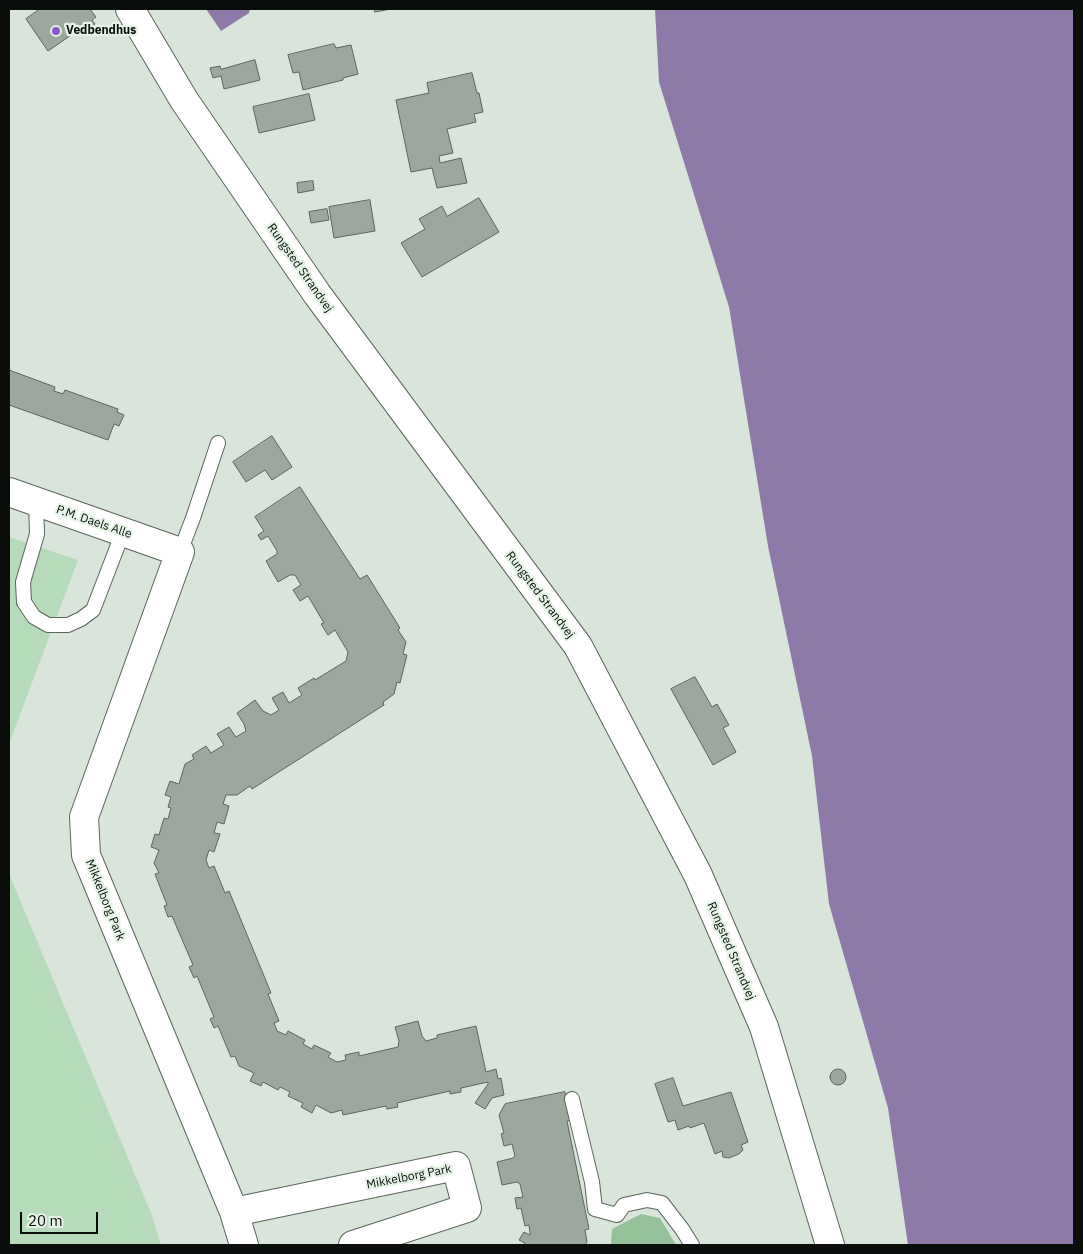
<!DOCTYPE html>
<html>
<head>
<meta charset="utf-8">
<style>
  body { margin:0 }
  #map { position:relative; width:1083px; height:1254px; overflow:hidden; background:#d9e5da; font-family:"IBM Plex Sans",sans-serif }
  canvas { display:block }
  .frame { position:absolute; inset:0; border:10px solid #0a0e0a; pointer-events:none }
  .scale { position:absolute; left:20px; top:1212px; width:78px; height:22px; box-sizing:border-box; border:2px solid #0a0e0a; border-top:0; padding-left:6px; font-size:15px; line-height:18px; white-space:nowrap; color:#0a0e0a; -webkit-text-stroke:4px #e6f3e7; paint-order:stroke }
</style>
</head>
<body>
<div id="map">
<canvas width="1083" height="1254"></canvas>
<div class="frame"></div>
<div class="scale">20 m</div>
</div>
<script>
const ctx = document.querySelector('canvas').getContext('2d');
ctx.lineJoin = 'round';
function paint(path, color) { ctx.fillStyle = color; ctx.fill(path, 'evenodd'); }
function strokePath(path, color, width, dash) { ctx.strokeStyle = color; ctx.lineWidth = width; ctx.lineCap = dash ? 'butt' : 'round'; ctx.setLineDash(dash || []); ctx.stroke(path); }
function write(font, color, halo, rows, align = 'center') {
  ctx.font = font + ' "IBM Plex Sans",sans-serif'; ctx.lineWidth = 4.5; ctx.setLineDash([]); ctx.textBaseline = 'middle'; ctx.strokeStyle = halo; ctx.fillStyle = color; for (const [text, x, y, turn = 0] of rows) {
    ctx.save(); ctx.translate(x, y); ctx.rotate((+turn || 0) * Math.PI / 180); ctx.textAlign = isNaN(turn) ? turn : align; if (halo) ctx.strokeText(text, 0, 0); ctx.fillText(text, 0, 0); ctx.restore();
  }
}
paint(new Path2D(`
  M9,537L78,560L9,744Z
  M9,874L151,1213L161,1245H9Z`), '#b5dbba');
paint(new Path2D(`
  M641,1214L660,1218L676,1245H611L612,1229Z`), '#94c19a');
paint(new Path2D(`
  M206,9H250L249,13L221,31Z
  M655,9H1074V1245H908L888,1108L829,904L812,756L768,546L729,307L659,82Z`), '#8d7aa9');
const building = new Path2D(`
  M40,9H90L96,17L92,20L95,24L83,33L80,29L48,51L26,19Z
  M375,9H391L375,12Z
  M334,44L336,48L351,45L358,74L343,78V80L303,90L299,72L293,73L288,55Z
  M255,60L260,80L224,89L221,76L213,78L210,68L220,66L221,69Z
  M472,73L477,93H479L483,112L474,114L476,122L447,129L453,153L439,156L440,163L461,158L467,183L437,188L432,168L411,172L396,100L429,93L427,83Z
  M309,94L315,120L259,133L253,107Z
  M313,181L314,190L298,193L297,183Z
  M479,198L499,232L422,277L401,243L425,229L419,219L442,206L447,216Z
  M370,200L375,231L334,238L329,207Z
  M327,209L329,220L311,223L309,212Z
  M9,370L55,387L54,391L63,394L65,390L118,409L117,412L124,415L119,426L114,424L108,440L9,405Z
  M272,436L292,467L272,480L265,470L246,482L233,462Z
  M300,487L360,579L367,575L400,628L398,630L406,642L403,654L407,655L400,683L397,682L394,694L383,702L384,705L252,789L250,786L237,795H226L223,804L229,806L224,824L217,822L214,833L220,834L214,852L209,850L206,860L209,868L214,866L225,893L229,891L271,993L268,994L279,1021L274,1023L277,1031L286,1035L288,1031L305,1040L303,1044L312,1049L314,1045L331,1053L328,1057L337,1062L346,1060L345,1055L359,1052V1056L398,1047L399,1041L395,1027L418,1021L422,1036L426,1041L437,1038V1035L476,1026L486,1072L496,1069L498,1079L501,1078L504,1095L492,1098L485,1109L475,1103L488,1084V1082L461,1088V1092L450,1094V1091L397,1103L398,1107L387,1109L386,1106L343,1115L342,1110L331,1113L316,1105L312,1113L301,1107L303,1103L288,1096L290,1092L280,1087L278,1090L263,1082L261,1086L250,1081L254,1073L239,1066L235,1056L231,1057L218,1026L214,1028L210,1019L214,1017L197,976L194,978L189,967L193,965L172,916L168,917L164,906L167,905L155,874L159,873L154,863L159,850L151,847L155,834L159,835L164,818L168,819L171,808L168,807L171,797L165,795L170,781L179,784L185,764L194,759L192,755L206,746L211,753L224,745L217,734L229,727L236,737L246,731L244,724L237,713L255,700L263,711L271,715L279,710L272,698L283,692L289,703L302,695L298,688L314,678L315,680L346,661L348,652L335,630L328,635L321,624L324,623L308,596L300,601L293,590L301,585L295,575H290L278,582L266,561L277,554V551L268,536L261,540L258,535L264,531L255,517Z
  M695,677L712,707L717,704L729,725L723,728L736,752L713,765L671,689Z
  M830 1077a8 8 0 1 1 16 0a8 8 0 1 1-16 0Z
  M673,1078L683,1106L731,1092L748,1142L741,1145L743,1150L739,1154L729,1158L723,1157L722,1151L715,1154L704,1123L690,1128L689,1126L678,1130L675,1120L668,1122L655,1084Z
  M565,1092L570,1120L567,1121L589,1229L585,1230L587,1242L585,1245H523L525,1243L519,1240L524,1232L530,1235V1233L529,1225L525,1226L521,1208L517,1209L515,1198L523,1197L520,1184L517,1182L502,1185L497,1162L513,1158L515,1156L512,1144L504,1146L501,1134L504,1133L499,1115L505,1104Z`);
paint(building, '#9ca89d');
strokePath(building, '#5a655c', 1);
const service = new Path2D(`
  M36,502L37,534L23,582L24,602L34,617L48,625H68L81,619L93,610L123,532
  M180,552L193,518L218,443
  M572,1099L592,1182L595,1209L617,1215L624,1205L647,1200L662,1203L682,1229L692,1245`);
const minor = new Path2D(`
  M9,492L180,552L84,817L86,855L234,1212L244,1245
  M234,1212L456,1166L467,1208L353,1245`);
const secondary = new Path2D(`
  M130,9L184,100L317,294L578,646L698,875L764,1027L830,1245`);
strokePath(service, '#59645a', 16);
strokePath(minor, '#59645a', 30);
strokePath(secondary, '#59645a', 30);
strokePath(service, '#fff', 14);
strokePath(minor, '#fff', 28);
strokePath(secondary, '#fff', 28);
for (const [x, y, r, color] of [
  [56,31,5,"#8d55cd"]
]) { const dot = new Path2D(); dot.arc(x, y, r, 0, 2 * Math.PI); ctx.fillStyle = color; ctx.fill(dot); strokePath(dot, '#e6f3e7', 2); }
write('bold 12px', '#0a0e0a', '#e6f3e7', [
  ["Vedbendhus",66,31]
], 'left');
write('12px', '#0a0e0a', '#e6f3e7', [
  ["Rungsted Strandvej",300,268,55],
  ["P.M. Daels Alle",94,522,19],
  ["Rungsted Strandvej",540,595,53],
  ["Mikkelborg Park",105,900,68],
  ["Rungsted Strandvej",731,951,67],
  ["Mikkelborg Park",409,1177,-11]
]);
</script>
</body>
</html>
